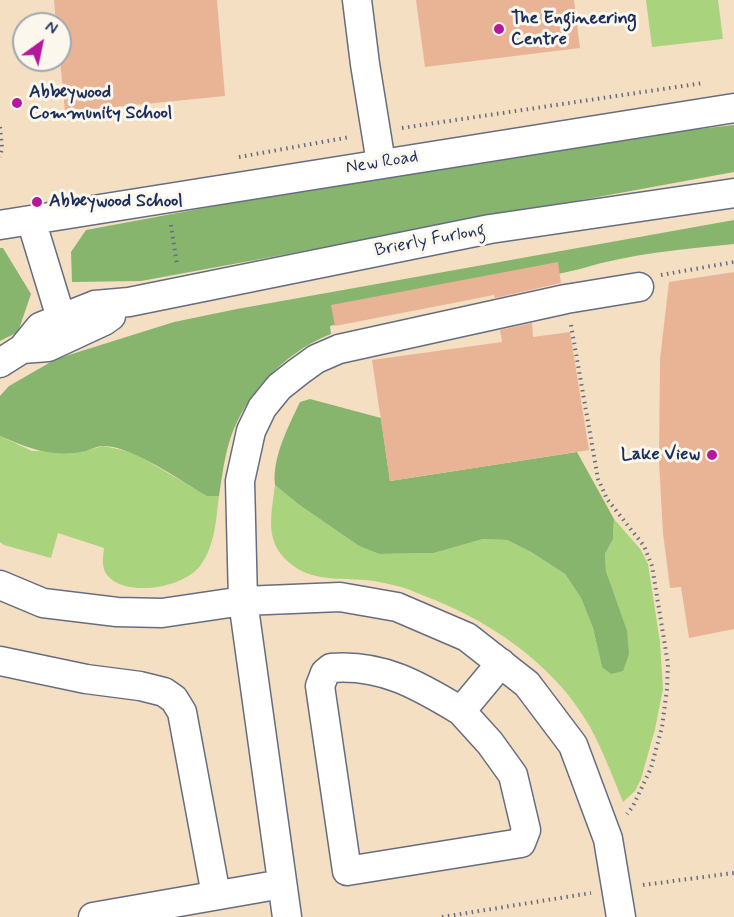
<!DOCTYPE html>
<html>
<head>
<meta charset="utf-8">
<style>
  body { margin:0 }
  #map { position:relative; width:734px; height:917px; overflow:hidden; background:#f4dfc2; font-family:Mynerve,sans-serif }
  canvas { display:block }
  .north { position:absolute; left:12px; top:12px; width:60px; height:60px; box-sizing:border-box; background:#fbf7ec; border:2px solid #a1a7b3; border-radius:50%; rotate:33deg; font-size:16px; font-weight:700; line-height:24px; text-align:center; color:#1b2f5e }
  .north::after { content:''; display:block; margin:auto; width:21px; height:27px; background:#b5179e; clip-path:polygon(50% 0,100% 100%,50% 72%,0 100%) }
</style>
</head>
<body>
<div id="map">
<canvas width="734" height="917"></canvas>
<div class="north">N</div>
</div>
<script>
const ctx = document.querySelector('canvas').getContext('2d');
ctx.lineJoin = 'round';
function paint(path, color) { ctx.fillStyle = color; ctx.fill(path, 'evenodd'); }
function strokePath(path, color, width, dash) { ctx.strokeStyle = color; ctx.lineWidth = width; ctx.lineCap = dash ? 'butt' : 'round'; ctx.setLineDash(dash || []); ctx.stroke(path); }
function write(font, color, halo, rows, align = 'center') {
  ctx.font = font + ' Mynerve,sans-serif'; ctx.lineWidth = 6; ctx.setLineDash([]); ctx.textBaseline = 'middle'; ctx.strokeStyle = halo; ctx.fillStyle = color; for (const [text, x, y, turn = 0] of rows) {
    ctx.save(); ctx.translate(x, y); ctx.rotate((+turn || 0) * Math.PI / 180); ctx.textAlign = isNaN(turn) ? turn : align; if (halo) ctx.strokeText(text, 0, 0); ctx.fillText(text, 0, 0); ctx.restore();
  }
}
paint(new Path2D(`
  M646,0H718L723,39L652,47Z
  M0,436L32,451L81,452L103,446L132,452L207,496H219C216,520 215,546 200,566C183,588 126,598 107,575C101,567 103,557 104,548L58,533L51,558L4,545L0,542Z
  M275,485L298,504L359,546L379,554L434,553L483,539L507,540L531,552L565,574L581,598L593,628L602,667L627,630L606,571L605,554L613,539L614,519L641,550L648,564L660,642L663,689L655,729L641,779L635,791L623,802C613,777 603,751 590,727C557,668 496,625 435,600C424,596 412,590 401,587C389,584 377,581 365,580C342,578 315,581 295,567C263,545 271,518 275,485Z`), '#aad37e');
paint(new Path2D(`
  M734,125V172L141,281L72,282L71,252L86,230L521,149Z
  M734,220V244C682,249 629,254 580,269L330,326L331,334C292,349 256,383 238,420C226,443 223,470 219,496H207C182,482 131,445 103,446C96,446 88,451 81,452C49,457 28,448 0,436V396L9,386L56,359L174,322L237,309Z
  M0,248H3L31,294L18,332L0,341Z
  M310,399L381,418L390,481L577,452L614,519L613,539L605,554L606,571L627,630L629,654L623,671L611,674L602,667L593,628L581,598L565,574L531,552L507,540L483,539L434,553L379,554L359,546L298,504L275,485C272,458 288,427 300,402Z`), '#87b56d');
paint(new Path2D(`
  M54,0H217L225,96L65,112L60,60V24H56Z
  M416,0H574L580,48L425,67Z
  M558,262L561,283L495,298L494,295L335,326L331,305Z
  M734,272V629L689,638L681,587L670,588L663,533L659,462L660,359L669,282Z
  M532,323L533,337L570,332L589,450L390,481L372,360L502,342L500,330Z`), '#e9b396');
const minor = new Path2D(`
  M357,0L365,64L381,163
  M31,220L61,318
  M0,225L734,108
  M22,349L48,347L104,321L111,316
  M0,363L22,349L40,327L95,305L129,302L490,229L734,193
  M0,585L43,603L117,612L162,613L243,601L340,597L397,607L467,637L527,684L573,745L608,839L621,917
  M0,661L86,679L140,686L164,692L174,699L182,712L216,895
  M461,711L490,743L513,775L526,830L521,843L347,871L320,686L325,673L331,668C382,664 418,685 461,711L501,663
  M93,917L282,884
  M287,917L243,601L240,481L251,431L262,408L279,387L298,372L316,359L339,349L566,299L639,287`);
strokePath(minor, '#676d81', 31);
strokePath(new Path2D(`
  M0,127L2,148L0,157
  M402,128L703,83
  M239,157L350,137
  M171,225L177,265
  M661,275L734,262
  M571,325L598,479L607,499L644,546L652,566L668,664L667,689L662,727L651,768L633,806L627,814
  M643,885L734,873
  M442,917L591,893`), '#676d81', 4, [1.5, 4.5]);
strokePath(minor, '#fff', 28);
for (const [x, y, r, color] of [
  [499,29,6,"#b5179e"],
  [17,103,6,"#b5179e"],
  [37,202,6,"#b5179e"],
  [712,455,6,"#b5179e"]
]) { const dot = new Path2D(); dot.arc(x, y, r, 0, 2 * Math.PI); ctx.fillStyle = color; ctx.fill(dot); strokePath(dot, '#fbf7ec', 2); }
write('bold 18px', '#1b2f5e', '#fbf7ec', [
  ["The Engineering",511,19],
  ["Centre",511,40],
  ["Abbeywood",29,93],
  ["Community School",29,114],
  ["Abbeywood School",49,202],
  ["Lake View",700,455,"right"]
], 'left');
write('18px', '#1b2f5e', '#fbf7ec', [
  ["New Road",382,163,-9],
  ["Brierly Furlong",430,241,-11]
]);
</script>
</body>
</html>
